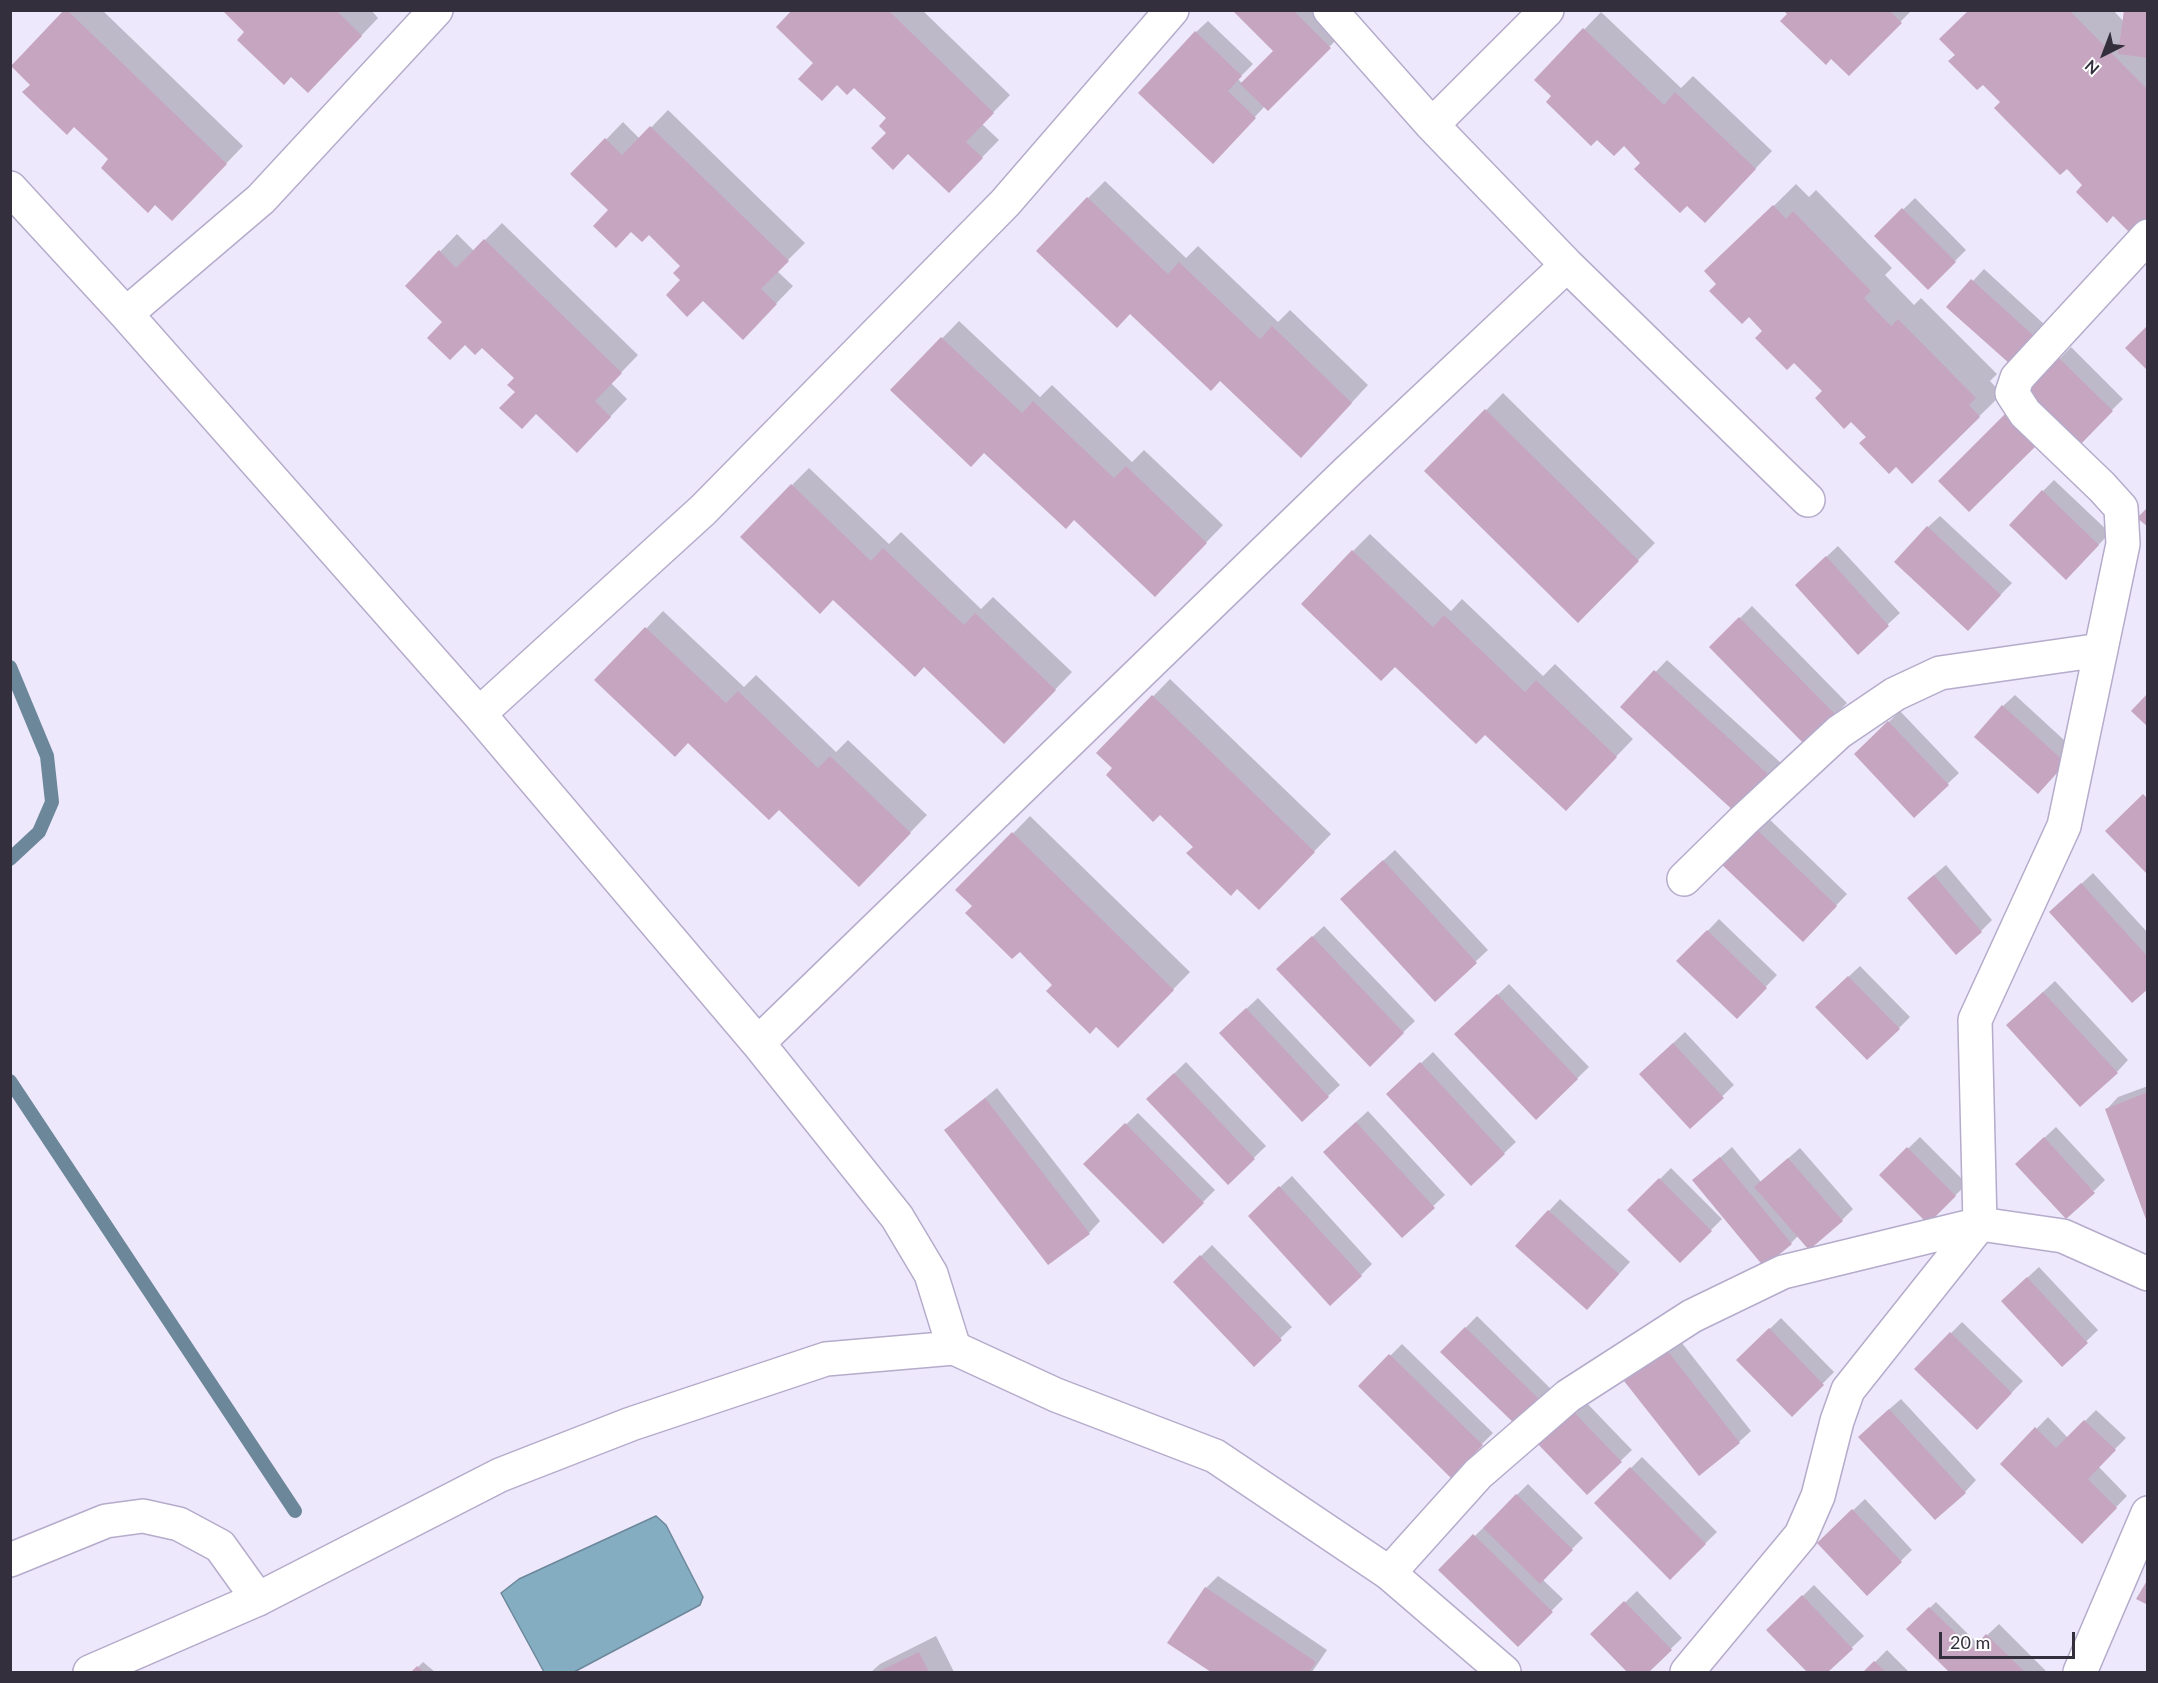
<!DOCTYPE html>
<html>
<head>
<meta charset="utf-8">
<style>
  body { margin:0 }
  #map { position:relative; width:2158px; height:1683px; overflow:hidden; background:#eee8fc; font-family:Lato,sans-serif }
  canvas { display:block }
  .frame { position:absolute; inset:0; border:12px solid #332f3c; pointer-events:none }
  .north { position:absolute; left:2074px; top:24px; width:60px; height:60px; -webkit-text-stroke:4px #fff; paint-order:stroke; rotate:222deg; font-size:16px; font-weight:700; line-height:24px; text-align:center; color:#332f3c }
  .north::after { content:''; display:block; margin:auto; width:21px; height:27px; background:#332f3c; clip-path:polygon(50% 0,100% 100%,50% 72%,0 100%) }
  .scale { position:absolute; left:1939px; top:1632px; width:136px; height:27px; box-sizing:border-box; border:3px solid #332f3c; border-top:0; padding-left:8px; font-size:18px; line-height:21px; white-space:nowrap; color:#332f3c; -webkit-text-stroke:4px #fff; paint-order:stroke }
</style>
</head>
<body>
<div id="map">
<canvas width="2158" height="1683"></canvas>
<div class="frame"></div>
<div class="north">N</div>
<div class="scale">20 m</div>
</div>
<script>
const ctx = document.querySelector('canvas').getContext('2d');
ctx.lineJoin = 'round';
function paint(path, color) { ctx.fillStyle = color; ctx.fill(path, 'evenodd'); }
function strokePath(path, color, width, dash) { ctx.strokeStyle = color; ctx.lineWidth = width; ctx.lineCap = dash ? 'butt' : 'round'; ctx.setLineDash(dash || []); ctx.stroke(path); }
const water = new Path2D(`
  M656,1516L666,1525L703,1597L700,1605L574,1672H544L501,1593L519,1579Z`);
paint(water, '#85adc2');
strokePath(water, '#6c879a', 1.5);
paint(new Path2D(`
  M66,10H102L243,146L189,202L156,203L32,85Z
  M224,10H371L378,18L325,74L247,32Z
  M794,10H922L1010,95L982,124L999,140L949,191L888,133V118L854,86L816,63Z
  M1234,10H1316L1341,35L1268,109L1265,106L1224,150L1196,32L1208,21L1253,64L1238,79L1243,84L1275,51Z
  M1785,10H1912L1849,74Z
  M1970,10H2113L2124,22L2126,10H2148V216L2084,185L1957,55Z
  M1601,12L1681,88L1693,76L1772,151L1722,204L1642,162L1624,144L1553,96L1536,80Z
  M668,110L805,243L777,271L793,286L743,338L682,280V266L649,233L610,209L573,174L623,122L640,139Z
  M1105,181L1186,258L1198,246L1278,322L1290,310L1368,385L1318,439L1220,379L1130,312L1088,198Z
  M1796,184L1809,197L1816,190L1892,268L1885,275L1914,305L1921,298L1997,374L1990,381L2002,394L1912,482L1707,272Z
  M1915,198L1966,250L1928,288L1876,236Z
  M502,223L638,355L611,383L627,399L594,434L517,392L516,378L482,346L444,322L407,286L457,234L474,251Z
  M1984,269L2045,325L2010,362L1949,307Z
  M959,321L1040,397L1052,385L1132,462L1144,450L1223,525L1172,578L1075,518L984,451L892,390Z
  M2071,347L2123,399L2079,443L2027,392Z
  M1503,393L1655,543L1578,621L1426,471Z
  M809,468L889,544L901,532L981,609L993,597L1072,672L1021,725L924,665L792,485Z
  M2054,480L2110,533L2078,566L2043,491Z
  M1940,516L2012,583L1979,617L1928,527Z
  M1370,534L1451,611L1462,599L1543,676L1555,664L1633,739L1583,791L1485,733L1353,551Z
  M1838,546L1900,613L1858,652L1808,574Z
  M1752,606L1847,703L1806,744L1711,647Z
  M663,611L744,687L756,675L836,752L848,740L927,815L876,868L779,808L689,742L597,680Z
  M1667,660L1781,763L1747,800L1622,707Z
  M1170,679L1331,834L1259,908L1098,753Z
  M2015,695L2076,751L2049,781L2003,706Z
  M1900,711L1959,773L1914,816L1856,754Z
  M1764,814L1847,894L1814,929L1720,860Z
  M1030,816L1190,972L1118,1046L958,890Z
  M1395,850L1488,950L1435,999L1354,887Z
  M1946,865L1992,920L1981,931L1921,886Z
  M2093,873L2148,933V987L2063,901Z
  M1719,919L1777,975L1737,1017L1679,961Z
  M1324,926L1415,1021L1370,1064L1290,958Z
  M1860,966L1910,1017L1899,1028L1829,995Z
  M2055,981L2128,1060L2117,1072L2019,1014Z
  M1509,984L1589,1067L1536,1118L1468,1023Z
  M1258,998L1340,1085L1302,1120L1232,1022Z
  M1685,1032L1734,1085L1690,1127L1652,1063Z
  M1433,1052L1516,1142L1471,1184L1400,1083Z
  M1186,1062L1266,1146L1228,1183L1148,1099Z
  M2148,1086V1219L2107,1109L2118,1097Z
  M997,1088L1100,1221L1089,1233L946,1130Z
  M1368,1111L1445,1195L1402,1235L1336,1140Z
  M1138,1113L1215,1190L1163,1242L1085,1164Z
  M2056,1127L2105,1180L2094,1191L2028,1153Z
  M1920,1137L1967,1184L1928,1222L1881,1175Z
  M1732,1147L1761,1182L1800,1148L1853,1209L1842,1220L1798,1236L1791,1243L1694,1181Z
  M1671,1168L1722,1219L1680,1261L1629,1210Z
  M1292,1176L1372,1264L1361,1275L1261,1205Z
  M1560,1199L1630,1262L1598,1297L1517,1246Z
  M1212,1245L1292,1327L1254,1364L1175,1282Z
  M2039,1267L2098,1330L2063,1364L2014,1290Z
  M1477,1316L1552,1390L1518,1425L1442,1352Z
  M1781,1318L1834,1372L1792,1415L1738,1360Z
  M1962,1322L2023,1381L1977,1428L1916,1369Z
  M1678,1338L1751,1431L1739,1442L1626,1381Z
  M1402,1344L1493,1433L1451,1475L1360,1386Z
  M1581,1397L1632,1450L1587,1493L1536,1440Z
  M1901,1399L1976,1480L1965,1492L1871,1425Z
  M2096,1410L2126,1438L2098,1466L2127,1496L2082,1542L2002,1464L2048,1417L2068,1438Z
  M1642,1457L1717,1532L1670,1578L1596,1503Z
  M1528,1484L1583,1538L1542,1579L1563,1599L1518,1645L1440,1570Z
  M1865,1499L1912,1550L1867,1594L1830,1532Z
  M1218,1576L1327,1650L1312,1672H1214L1169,1642L1206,1588Z
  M1814,1585L1864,1636L1826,1672H1809L1768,1630Z
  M1637,1591L1682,1638L1647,1672H1629L1592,1634Z
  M1936,1602L1978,1644L1999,1624L2047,1672H1951L1908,1629Z
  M936,1636L954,1672H871L880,1664Z
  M1887,1650L1909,1672H1865Z
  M423,1662L435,1672H413Z`), '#0003');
strokePath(new Path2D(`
  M10,667L47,756L52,802L39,832L10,859
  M10,1081L295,1511`), '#6c879a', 14);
paint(new Path2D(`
  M64,10H67L227,164L172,221L155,205L148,213L101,168L108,159L74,127L67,135L22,92L30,85L11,66Z
  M222,10H336L362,36L308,93L291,77L284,85L237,40L244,32Z
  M792,10H888L994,113L966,142L983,158L949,193L908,154L893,170L871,148L886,133L879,126L886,118L854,88L847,95L837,85L822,101L798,79L813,63L776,27Z
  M1232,10H1293L1331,48L1268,111L1240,84L1273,51Z
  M1783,10H1889L1902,23L1849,76L1831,59L1826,65L1780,21L1787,14Z
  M1969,10H2069L2148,90V218L2131,234L2113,216L2107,223L2076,192L2082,185L2067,169L2060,175L1994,108L2000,102L1983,85L1977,90L1948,61L1955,55L1939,39Z
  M2124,10L2148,12V58L2118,54Z
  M1583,28L1664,105L1675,92L1756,169L1705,223L1687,206L1680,213L1634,169L1640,163L1624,146L1614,156L1597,140L1591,146L1546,102L1551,96L1534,80Z
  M1195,31L1242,76L1228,91L1256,118L1213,164L1138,93Z
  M650,126L789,261L761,289L777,304L743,340L703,301L687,317L666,295L680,280L673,273L680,266L649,235L642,242L631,232L616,248L593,226L608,210L570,174L605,138L622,155Z
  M1087,197L1168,274L1179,262L1260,339L1272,326L1352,403L1301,458L1220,381L1211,391L1130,314L1117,328L1036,251Z
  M1773,205L1786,219L1793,211L1871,291L1864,298L1891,326L1898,319L1976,398L1969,405L1980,417L1912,484L1896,467L1889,474L1859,443L1866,437L1851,422L1844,429L1815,398L1822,391L1794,363L1787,370L1755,338L1762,331L1749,317L1742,324L1709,291L1716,284L1704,271Z
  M1902,208L1956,262L1928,290L1874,236Z
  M484,239L622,373L595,401L611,417L577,453L536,414L522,429L499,408L515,392L507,385L514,378L482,348L475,355L465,345L450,360L427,338L442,322L405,286L439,250L456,268Z
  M1971,279L2035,337L2010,364L1946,307Z
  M2148,325V371L2125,348Z
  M941,337L1022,413L1033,401L1114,478L1126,466L1207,543L1155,597L1074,520L1066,529L984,453L971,467L890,390Z
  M2058,357L2113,411L2079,446L2024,391Z
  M1485,409L1639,561L1578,623L1424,471Z
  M2006,413L2038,444L1969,512L1938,481Z
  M791,484L871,561L883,548L964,625L975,613L1056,690L1004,744L924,667L915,677L833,600L820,614L740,537Z
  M2042,490L2099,545L2066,580L2009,525Z
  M2148,507V527L2137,518Z
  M1927,526L2001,595L1968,631L1894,562Z
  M1352,550L1433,627L1444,615L1525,692L1536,680L1617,757L1566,811L1485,735L1476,744L1395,667L1381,681L1301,604Z
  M1826,556L1889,626L1858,655L1795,585Z
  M1739,617L1837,716L1806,746L1709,647Z
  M645,627L726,703L738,691L818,768L830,756L911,833L859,887L779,810L769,820L688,743L675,757L594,680Z
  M1654,670L1770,776L1736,813L1620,707Z
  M2148,693V727L2131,711Z
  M1152,695L1315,852L1259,910L1237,889L1231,896L1186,853L1193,847L1160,815L1153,822L1106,775L1112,768L1096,753Z
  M2002,705L2066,763L2038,794L1974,737Z
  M1888,721L1949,785L1914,818L1854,754Z
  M2143,794L2148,799V875L2105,831Z
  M1751,824L1837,906L1803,942L1717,860Z
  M1012,832L1174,990L1118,1048L1096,1027L1090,1034L1046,991L1052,985L1020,952L1012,959L965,913L972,906L955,890Z
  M1383,860L1477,963L1435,1002L1340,899Z
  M1934,875L1982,932L1956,955L1907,898Z
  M2081,883L2148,957V989L2132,1003L2049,912Z
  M1707,930L1767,988L1737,1019L1676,961Z
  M1312,936L1404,1033L1370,1067L1276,969Z
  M1848,976L1900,1029L1867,1060L1815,1007Z
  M2043,992L2118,1073L2080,1107L2006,1025Z
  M1497,994L1578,1079L1536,1120L1454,1034Z
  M1246,1008L1329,1097L1302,1122L1219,1033Z
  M1673,1043L1724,1098L1690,1129L1639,1074Z
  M1420,1062L1505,1154L1471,1186L1386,1094Z
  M1174,1073L1255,1159L1228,1185L1146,1099Z
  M2148,1092V1222H2147L2105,1109Z
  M985,1098L1090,1234L1048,1265L944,1130Z
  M1356,1122L1435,1208L1402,1238L1323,1152Z
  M1125,1123L1204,1203L1163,1244L1083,1164Z
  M2044,1137L2095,1193L2066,1219L2015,1164Z
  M1907,1147L1956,1196L1928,1224L1879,1175Z
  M1720,1157L1792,1244L1764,1267L1692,1180Z
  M1788,1158L1843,1221L1809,1250L1754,1187Z
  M1659,1178L1712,1231L1680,1263L1627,1210Z
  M1279,1186L1362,1276L1330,1306L1248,1216Z
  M1548,1210L1619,1274L1587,1310L1515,1246Z
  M1200,1255L1282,1340L1254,1367L1173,1282Z
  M2027,1277L2088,1343L2062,1367L2001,1301Z
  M1465,1327L1542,1402L1518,1427L1440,1352Z
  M1769,1328L1824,1385L1792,1417L1736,1360Z
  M1950,1332L2012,1393L1977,1430L1914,1369Z
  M1666,1349L1740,1443L1699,1476L1624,1381Z
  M1389,1354L1483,1445L1451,1478L1358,1386Z
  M1569,1407L1622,1462L1587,1495L1534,1440Z
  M1889,1409L1966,1493L1935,1520L1858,1437Z
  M2084,1420L2116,1450L2088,1479L2117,1508L2082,1544L2000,1464L2035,1427L2056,1448Z
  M1630,1467L1706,1544L1670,1580L1594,1503Z
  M1516,1494L1573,1550L1540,1584L1483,1528Z
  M1852,1509L1902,1562L1867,1596L1817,1543Z
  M1473,1534L1553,1612L1518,1647L1438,1570Z
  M2148,1579V1605L2136,1599Z
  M1205,1587L1316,1662L1309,1672H1211L1167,1643Z
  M1802,1595L1853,1649L1828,1672H1807L1766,1630Z
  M1624,1601L1672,1650L1649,1672H1627L1590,1634Z
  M1929,1607L1972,1649L1986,1634L2025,1672H1949L1906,1629Z
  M919,1652L929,1672H877Z
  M1874,1661L1886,1672H1863Z
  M417,1666L424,1672H411Z`), '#c5a5bf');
const street = new Path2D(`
  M1432,125L1547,10
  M10,188L126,314L261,199L436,10
  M1567,265L1808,500
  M126,314L479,714L758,1043L897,1217L931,1274L954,1348
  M479,714L703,510L1005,203L1172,10
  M1684,879L1742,822L1839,732L1895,694L1940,673L2101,650
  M758,1043L1346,473L1567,265L1432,125L1330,10
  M10,1560L106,1521L143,1516L179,1524L220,1546L258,1599
  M1389,1573L1478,1474L1568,1396L1692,1316L1783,1272L1980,1224L2063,1236L2148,1274
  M1687,1672L1801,1535L1818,1496L1837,1421L1848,1390L1980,1224L1975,1020L2064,826L2123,544L2121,508L2102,487L2025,413L2012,393L2017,378L2148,236`);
const secondary = new Path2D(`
  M90,1672L258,1599L500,1475L631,1424L826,1359L954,1348L1056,1395L1215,1456L1389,1573L1504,1672
  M2080,1672L2148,1513`);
strokePath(street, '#b5abcb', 36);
strokePath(secondary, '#b5abcb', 36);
strokePath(street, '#fff', 33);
strokePath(secondary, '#fff', 33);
</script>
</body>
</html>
